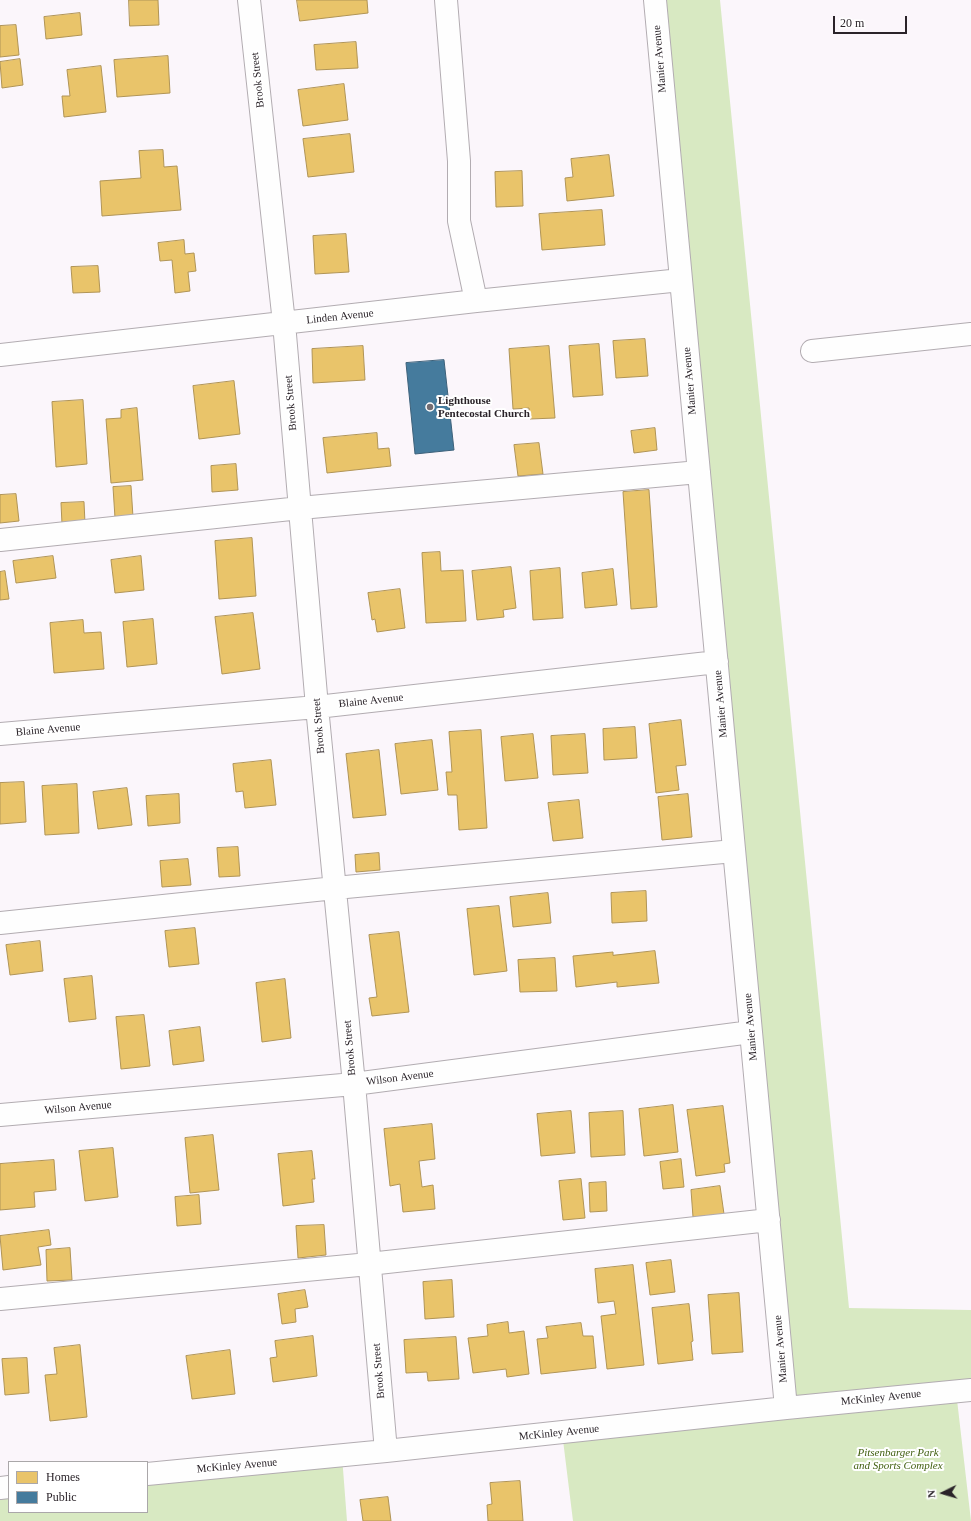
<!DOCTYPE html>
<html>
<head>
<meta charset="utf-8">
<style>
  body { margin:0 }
  #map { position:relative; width:971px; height:1521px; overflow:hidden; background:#fbf6fb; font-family:Georgia,serif }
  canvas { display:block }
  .legend { position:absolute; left:8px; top:1461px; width:140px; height:52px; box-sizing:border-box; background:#fff; border:1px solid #aaa7a9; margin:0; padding:5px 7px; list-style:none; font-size:12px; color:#2a2329 }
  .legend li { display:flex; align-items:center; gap:8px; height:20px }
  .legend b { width:20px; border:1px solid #aaa7a9 }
  .north { position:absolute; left:923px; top:1473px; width:40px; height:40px; -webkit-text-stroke:3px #fff; paint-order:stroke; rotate:265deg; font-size:11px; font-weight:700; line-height:16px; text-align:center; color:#2a2329 }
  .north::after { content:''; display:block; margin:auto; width:14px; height:18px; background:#2a2329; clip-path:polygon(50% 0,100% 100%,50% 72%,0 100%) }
  .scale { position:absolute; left:833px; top:16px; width:74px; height:18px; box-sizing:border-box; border:2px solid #2a2329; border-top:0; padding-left:5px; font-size:12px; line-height:14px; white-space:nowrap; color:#2a2329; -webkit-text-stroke:3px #fff; paint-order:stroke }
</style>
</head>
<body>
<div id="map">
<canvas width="971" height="1521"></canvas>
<ul class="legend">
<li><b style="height:11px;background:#e9c46a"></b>Homes</li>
<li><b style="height:11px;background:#457b9d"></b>Public</li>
</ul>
<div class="north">N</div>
<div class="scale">20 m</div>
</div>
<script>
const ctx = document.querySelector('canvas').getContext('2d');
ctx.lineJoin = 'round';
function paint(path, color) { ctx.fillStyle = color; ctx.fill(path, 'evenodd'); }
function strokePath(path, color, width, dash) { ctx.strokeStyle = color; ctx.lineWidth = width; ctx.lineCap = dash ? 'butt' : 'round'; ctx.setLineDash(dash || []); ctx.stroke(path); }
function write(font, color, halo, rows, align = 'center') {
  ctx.font = font + ' Georgia,serif'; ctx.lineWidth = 4; ctx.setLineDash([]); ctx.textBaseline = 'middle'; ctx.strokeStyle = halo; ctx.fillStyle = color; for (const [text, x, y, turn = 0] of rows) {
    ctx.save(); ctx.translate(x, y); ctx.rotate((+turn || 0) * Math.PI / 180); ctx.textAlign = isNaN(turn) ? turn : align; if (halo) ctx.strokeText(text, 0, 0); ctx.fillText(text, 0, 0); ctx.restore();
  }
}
paint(new Path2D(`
  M655,0H720L849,1308L971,1310V1390L956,1391L971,1521H573L562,1432L786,1408Z
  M342,1456L347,1521H0V1488L9,1487V1512H147V1474Z`), '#d8e9c2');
const homes = new Path2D(`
  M129,0H158L159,25L130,26Z
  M297,0H367L368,13L300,21Z
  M80,13L82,35L46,39L44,17Z
  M16,25L19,55L0,57V26Z
  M356,42L358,68L316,70L314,45Z
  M168,56L170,93L117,97L114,60Z
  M20,59L23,85L2,88L0,62Z
  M101,66L106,112L64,117L62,96H70L67,70Z
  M344,84L348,120L303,126L298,90Z
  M350,134L354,172L308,177L303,139Z
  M163,150L164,167L177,166L181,210L102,216L100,181L141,178L139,151Z
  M609,155L614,196L567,201L565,178L573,177L571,159Z
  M522,171L523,206L496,207L495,172Z
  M602,210L605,245L542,250L539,214Z
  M346,234L349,272L315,274L313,236Z
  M184,240L185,254L194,253L196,271L188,272L190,291L175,293L172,260L160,261L158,243Z
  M98,266L100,292L73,293L71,267Z
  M645,339L648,376L616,378L613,341Z
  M599,344L603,395L573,397L569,346Z
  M363,346L365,380L313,383L312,349Z
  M549,346L555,418L530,419L529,408L513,409L509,349Z
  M234,381L240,434L199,439L193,386Z
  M83,400L87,464L56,467L52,402Z
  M137,408L143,480L111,483L106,419L121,418V410Z
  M655,428L657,450L634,453L631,431Z
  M377,433L378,449L389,448L391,466L327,473L323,438Z
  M539,443L543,474L518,476L514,445Z
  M236,464L238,490L212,492L211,466Z
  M131,486L133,517L115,518L113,487Z
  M649,490L657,607L631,609L623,492Z
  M16,494L19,521L0,523V495Z
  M84,502L85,523L62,524L61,503Z
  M252,538L256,596L219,599L215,541Z
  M440,552L441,571L463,570L466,621L426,623L422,553Z
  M53,556L56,578L16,583L13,561Z
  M141,556L144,590L115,593L111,560Z
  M511,567L516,608L503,610L504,617L477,620L472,571Z
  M560,568L563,618L533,620L530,571Z
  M613,569L617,605L585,608L582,573Z
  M5,571L9,599L0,600V572Z
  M400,589L405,628L377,632L375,619L372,620L368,593Z
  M253,613L260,669L222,674L215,617Z
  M153,619L157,664L127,667L123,622Z
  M83,620L84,633L101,632L104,669L54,673L50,623Z
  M681,720L686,765L676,766L679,790L656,793L649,724Z
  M635,727L637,758L604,760L603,729Z
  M481,730L487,828L459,830L457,795H448L446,772H452L449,732Z
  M533,734L538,778L505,781L501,737Z
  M585,734L588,773L553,775L551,736Z
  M432,740L438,790L401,794L395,744Z
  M379,750L386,815L353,818L346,754Z
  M271,760L276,805L245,808L243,791L236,792L233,764Z
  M24,782L26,822L0,824V783Z
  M77,784L79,833L45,835L42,786Z
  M127,788L132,825L98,829L93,792Z
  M179,794L180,823L148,826L146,796Z
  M688,794L692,837L662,840L658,797Z
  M579,800L583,838L553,841L548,803Z
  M238,847L240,876L219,877L217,848Z
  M379,853L380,870L356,872L355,855Z
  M188,859L191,885L162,887L160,861Z
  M646,891L647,921L612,923L611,893Z
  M548,893L551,923L513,927L510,897Z
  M499,906L507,971L474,975L467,909Z
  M195,928L199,964L169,967L165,931Z
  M399,932L409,1012L372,1016L369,998L377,997L369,935Z
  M40,941L43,971L10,975L6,945Z
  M655,951L659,983L617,987V982L576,987L573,956L613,952V955Z
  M555,958L557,991L520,992L518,960Z
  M92,976L96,1019L69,1022L64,979Z
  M285,979L291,1038L262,1042L256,983Z
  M144,1015L150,1066L121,1069L116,1017Z
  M200,1027L204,1061L173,1065L169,1031Z
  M673,1105L678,1152L644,1156L639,1109Z
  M723,1106L730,1163L724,1164L725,1172L696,1176L687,1110Z
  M571,1111L575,1153L541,1156L537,1114Z
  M623,1111L625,1155L591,1157L589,1113Z
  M432,1124L435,1159L419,1161L422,1187L433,1185L435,1209L403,1212L400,1184L390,1186L384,1129Z
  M213,1135L219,1190L190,1193L185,1138Z
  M113,1148L118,1197L85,1201L79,1151Z
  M312,1151L315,1179H312L314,1202L283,1206L278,1154Z
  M681,1159L684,1187L663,1189L660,1162Z
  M54,1160L56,1190L34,1192L35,1207L0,1210V1164Z
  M581,1179L585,1218L563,1220L559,1181Z
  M606,1182L607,1211L590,1212L589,1183Z
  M720,1186L724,1214L693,1217L691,1190Z
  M199,1195L201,1224L177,1226L175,1197Z
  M324,1225L326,1255L298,1258L296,1226Z
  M49,1230L51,1245L38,1247L41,1265L3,1270L0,1236Z
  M70,1248L72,1280L47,1281L46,1250Z
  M671,1260L675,1292L650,1295L646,1263Z
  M633,1265L644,1365L607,1369L601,1316L616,1314L614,1301L598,1303L595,1269Z
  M452,1280L454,1317L425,1319L423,1282Z
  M305,1290L308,1307L295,1309L296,1322L282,1324L278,1294Z
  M739,1293L743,1352L712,1354L708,1295Z
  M689,1304L693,1341L691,1342L693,1360L658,1364L652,1308Z
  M508,1322L509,1333L524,1331L529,1374L507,1377L506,1369L473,1373L468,1338L488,1336L487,1325Z
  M581,1323L583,1336H593L596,1368L541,1374L537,1339L548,1338L546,1327Z
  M313,1336L317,1376L273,1382L270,1358L277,1357L275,1341Z
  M456,1337L459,1379L428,1381L427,1372L406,1373L404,1340Z
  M80,1345L87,1417L50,1421L45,1375L57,1374L54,1348Z
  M230,1350L235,1394L192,1399L186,1356Z
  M27,1358L29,1393L5,1395L2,1359Z
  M520,1481L523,1521H488L487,1505L492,1504L490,1483Z
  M388,1497L391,1521H363L360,1500Z`);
paint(homes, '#e9c46a');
strokePath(homes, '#b09456', 1);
const public = new Path2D(`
  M444,360L454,450L415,454L406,363Z`);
paint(public, '#457b9d');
strokePath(public, '#3d617a', 1);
const minor = new Path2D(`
  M249,0L284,323L317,707L354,1084L386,1451
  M446,0L459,161V221L476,301
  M655,0L786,1408
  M812,351L971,334
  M0,355L476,301L681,280
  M0,540L300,508L699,472
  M0,734L317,707L717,662
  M0,923L335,888L734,851
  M0,1115L354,1084L751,1032
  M0,1299L369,1264L769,1220
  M147,1474L386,1451L786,1408L971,1390
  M0,1488L9,1487`);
strokePath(minor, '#b2acb1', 24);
strokePath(minor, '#fefefe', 22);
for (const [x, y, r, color] of [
  [430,407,4,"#736d72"]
]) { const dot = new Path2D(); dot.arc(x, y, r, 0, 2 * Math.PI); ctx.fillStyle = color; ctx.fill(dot); strokePath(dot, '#fff', 1.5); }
write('11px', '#2a2329', '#fff', [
  ["Manier Avenue",660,59,-95],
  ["Brook Street",258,80,-96],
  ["Linden Avenue",340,317,-6],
  ["Manier Avenue",690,381,-95],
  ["Brook Street",291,403,-95],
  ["Blaine Avenue",371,701,-6],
  ["Manier Avenue",721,704,-95],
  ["Brook Street",319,726,-95],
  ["Blaine Avenue",48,730,-5],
  ["Manier Avenue",751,1027,-95],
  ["Brook Street",350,1048,-95],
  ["Wilson Avenue",400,1078,-7],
  ["Wilson Avenue",78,1108,-5],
  ["Manier Avenue",781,1349,-95],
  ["Brook Street",379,1371,-95],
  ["McKinley Avenue",881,1398,-6],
  ["McKinley Avenue",559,1433,-6],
  ["McKinley Avenue",237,1466,-5]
]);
write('bold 11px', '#2a2329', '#fff', [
  ["Lighthouse",438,401],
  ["Pentecostal Church",438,414]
], 'left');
write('italic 11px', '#415f10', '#fff', [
  ["Pitsenbarger Park",898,1453],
  ["and Sports Complex",898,1466]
]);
</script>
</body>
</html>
